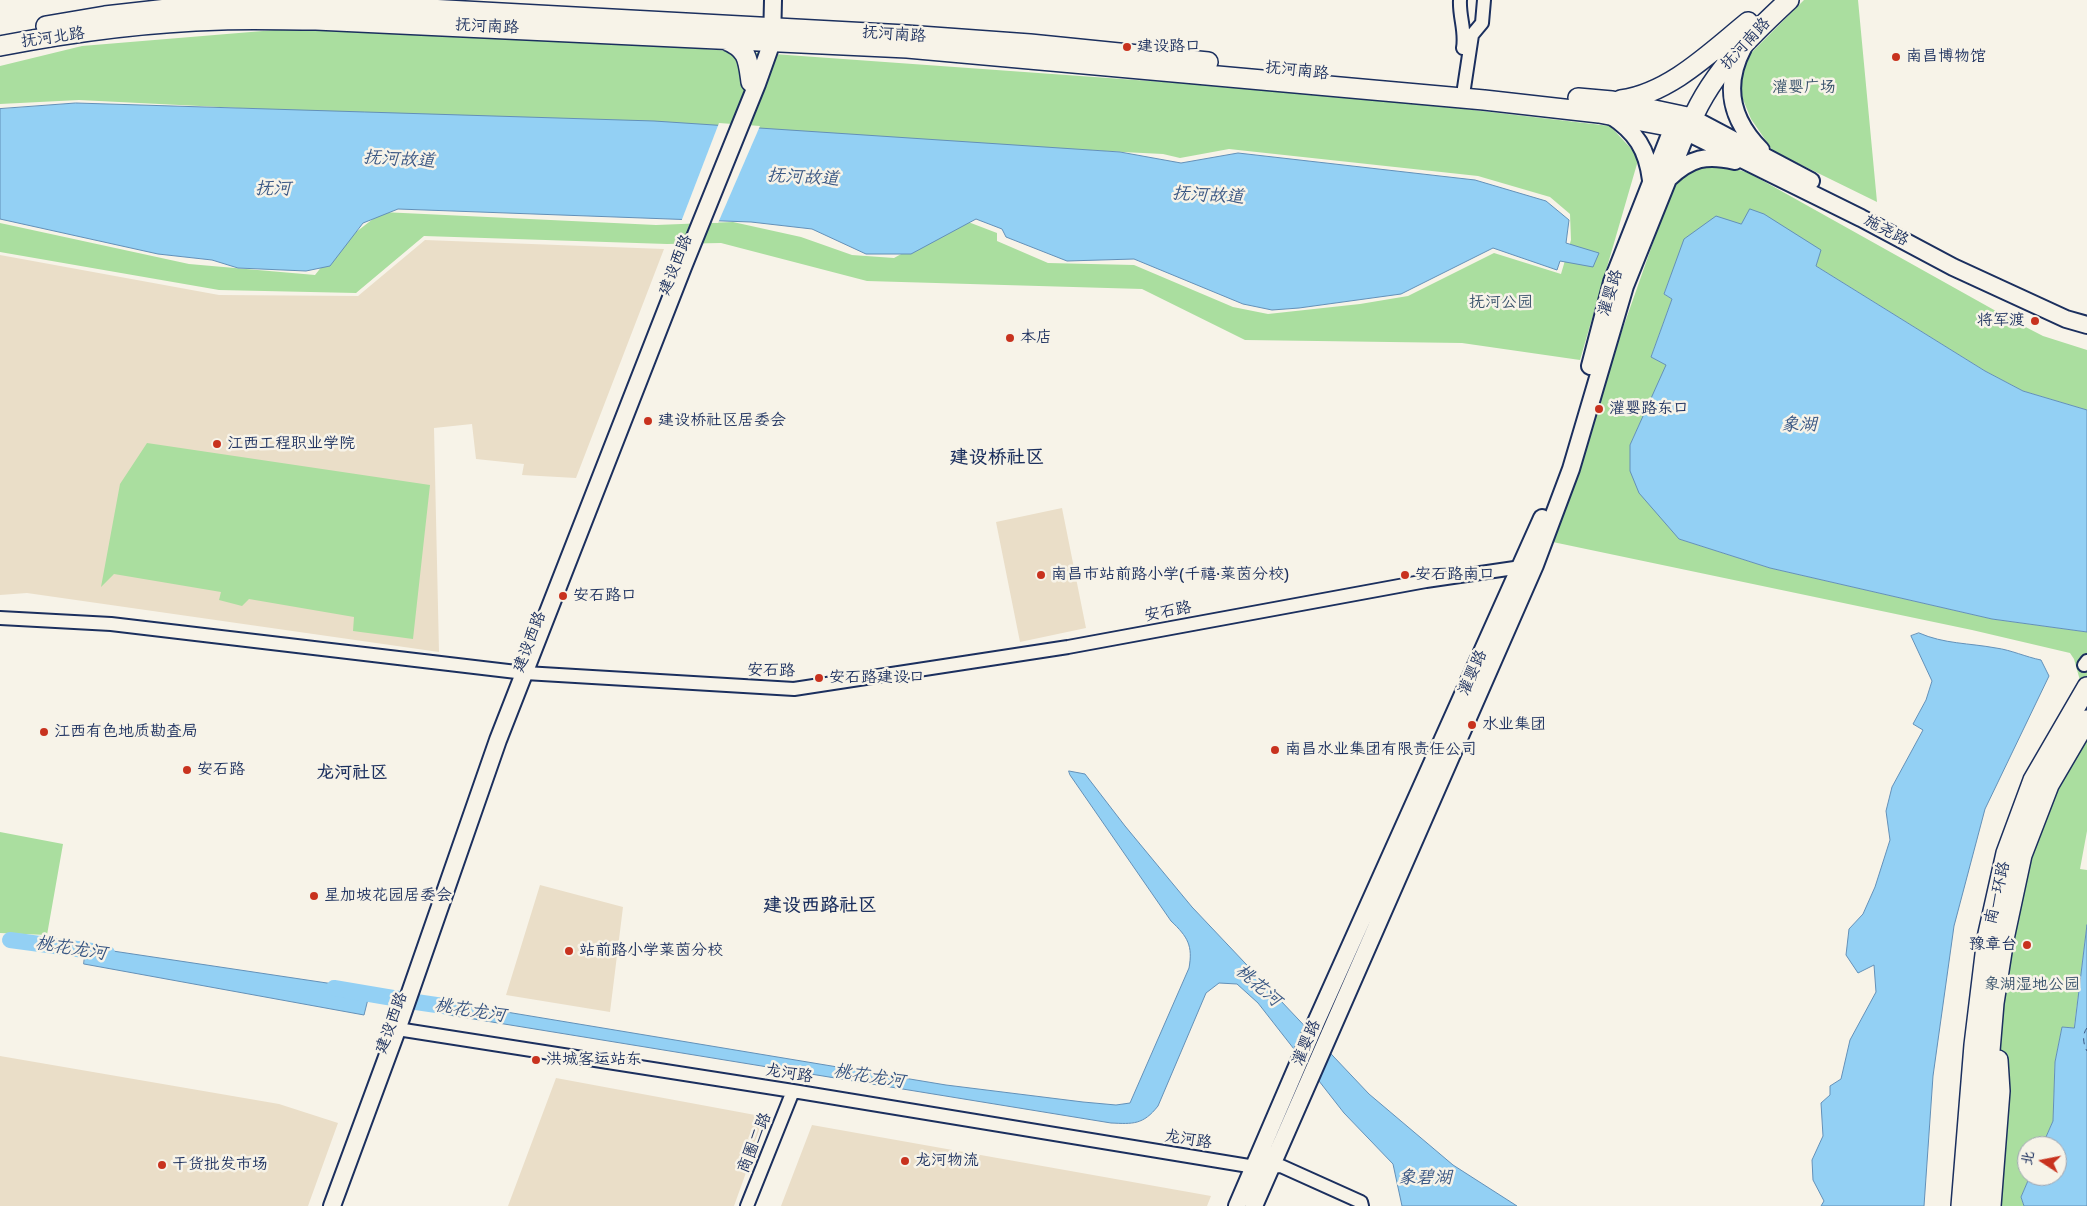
<!DOCTYPE html>
<html>
<head>
<meta charset="utf-8">
<style>
  body { margin:0 }
  #map { position:relative; width:2087px; height:1206px; overflow:hidden; background:#f7f3e8; font-family:Itim,"LXGW WenKai TC",sans-serif }
  canvas { display:block }
  .north { position:absolute; left:2017px; top:1136px; width:50px; height:50px; box-sizing:border-box; background:#f7f3e8; border:1px solid #9fa5b1; border-radius:50%; rotate:281deg; font-size:14px; font-weight:700; line-height:20px; text-align:center; color:#1b2f5e }
  .north::after { content:''; display:block; margin:auto; width:18px; height:22px; background:#c8321e; clip-path:polygon(50% 0,100% 100%,50% 72%,0 100%) }
</style>
</head>
<body>
<div id="map">
<canvas width="2087" height="1206"></canvas>
<div class="north">北</div>
</div>
<script>
const ctx = document.querySelector('canvas').getContext('2d');
ctx.lineJoin = 'round';
function paint(path, color) { ctx.fillStyle = color; ctx.fill(path, 'evenodd'); }
function strokePath(path, color, width, dash) { ctx.strokeStyle = color; ctx.lineWidth = width; ctx.lineCap = dash ? 'butt' : 'round'; ctx.setLineDash(dash || []); ctx.stroke(path); }
function write(font, color, halo, rows, align = 'center') {
  ctx.font = font + ' Itim,"LXGW WenKai TC",sans-serif'; ctx.lineWidth = 5; ctx.setLineDash([]); ctx.textBaseline = 'middle'; ctx.strokeStyle = halo; ctx.fillStyle = color; for (const [text, x, y, turn = 0] of rows) {
    ctx.save(); ctx.translate(x, y); ctx.rotate((+turn || 0) * Math.PI / 180); ctx.textAlign = isNaN(turn) ? turn : align; if (halo) ctx.strokeText(text, 0, 0); ctx.fillText(text, 0, 0); ctx.restore();
  }
}
paint(new Path2D(`
  M425,240L664,249L576,478L522,475L524,464L476,459L472,424L434,428L439,652L27,593L0,595V255L219,295L358,296Z
  M1062,508L1086,628L1020,642L996,522Z
  M540,885L623,907L610,1012L506,995Z
  M0,1056L279,1104L338,1123L308,1206H0Z
  M556,1078L766,1117L734,1206H508Z
  M812,1125L1211,1196L1207,1206H781Z`), '#eadec8');
paint(new Path2D(`
  M1804,0H1858L1877,202L1773,151L1751,119L1742,97V80L1746,58Z
  M287,29L620,43L1345,95L1610,126L1639,157L1580,360L1462,343L1245,340L1142,289L867,281L721,243L667,244L424,236L356,293L219,290L0,252V223L189,264L315,275L338,246L382,212L656,225L733,222L801,237L852,255L894,258L963,220L997,233V241L1048,263L1134,265L1233,307L1268,314L1360,304L1408,296L1494,253L1561,274L1571,240L1570,214L1550,197L1478,176L1229,149L1180,158L1163,154L79,100L0,104V66L82,46Z
  M1705,165L1726,166L1749,173L2012,320L2043,336L2087,350V410L2023,391L1985,371L1816,266L1820,250L1741,224L1671,275L1664,294L1672,299L1651,357L1667,365L1630,445L1679,539L1770,568L1992,619L2087,632V831L2080,869L2087,870V925L2074,1028L2062,1027L2055,1062L2053,1121L2042,1146H2027V1176H2030L2021,1197L2024,1206H1965L1992,933L2086,702L2074,659L2070,653L1972,630L1548,541L1674,183L1688,171Z
  M147,443L430,485L413,639L353,631L354,617L249,599L242,606L219,600L221,592L114,574L101,587L120,484Z
  M0,832L63,844L47,935L0,933Z`), '#aade9f');
const water = new Path2D(`
  M76,103L654,121L1120,152L1181,163L1238,153L1475,180L1546,201L1569,220L1566,243L1599,253L1593,267L1560,261L1557,270L1493,248L1401,294L1299,308L1272,310L1243,304L1134,259L1067,261L1006,237L1002,229L976,219L911,254H866L812,229L751,222L398,209L363,223L330,266L306,271L238,268L212,260L158,254L0,219V109Z
  M1750,209L1764,214L1821,250L1816,266L1985,371L2023,391L2087,410V632L1992,619L1770,568L1679,539L1639,493L1630,471V445L1666,365L1651,357L1672,299L1664,294L1684,239L1716,216L1741,224Z
  M1919,633C1944,644 1969,643 1996,648C2011,650 2026,657 2041,660L2049,676L1985,809L1954,926L1933,1076L1924,1206H1821L1824,1201L1813,1180L1812,1160L1823,1136L1821,1103L1830,1095V1086L1841,1079L1850,1040L1876,992L1874,965L1858,973L1846,955L1849,929L1863,914L1875,887L1890,840L1886,811L1892,787L1923,730L1913,724L1926,700L1932,681L1911,636Z
  M1069,771L1085,774L1125,826L1192,907L1369,1094L1453,1165L1517,1206H1402L1393,1164L1344,1113L1258,1003L1237,984L1219,983L1206,993L1158,1106C1143,1125 1133,1124 1111,1123L449,1015L416,997L946,1085L1083,1102L1116,1105L1130,1103L1189,968C1193,946 1188,937 1171,921L1070,775Z
  M2087,925V1206H2024L2021,1197L2030,1176H2057V1146H2042L2053,1121L2055,1062L2062,1027L2074,1028Z
  M86,947L347,986L368,999L364,1015L84,964Z`);
paint(water, '#93d0f4');
strokePath(water, '#6390b8', 1);
paint(new Path2D(`
  M719,123L760,126L718,223L681,222Z`), '#f7f3e8');
strokePath(new Path2D(`
  M10,940L107,953
  M334,988L399,999
  M416,1002L450,1007`), '#93d0f4', 16);
strokePath(new Path2D(`
  M2087,1028C2082,1034 2083,1044 2087,1051`), '#395784', 1, [6, 5]);
const minor = new Path2D(`
  M1460,0C1459,17 1466,31 1463,48
  M1464,88L1472,35L1482,23L1484,0
  M0,618L111,624L525,673L794,689L1068,647L1426,581L1528,566
  M2084,665L2087,661
  M391,1028L793,1091L1255,1167L1281,1166L1361,1202L1362,1206
  M747,1206L793,1091`);
const major = new Path2D(`
  M1743,48C1723,86 1731,120 1761,150
  M1610,115C1636,132 1647,149 1651,180
  M1692,118L1811,181
  M1669,178C1691,158 1706,154 1735,161
  M1590,366L1612,282L1673,127
  M332,1206L397,1030L498,740L683,267L757,84L772,42L773,0
  M1237,1206L1317,1020L1542,518
  M1254,1206L1535,565L1571,469L1625,286L1687,132L1861,218L1953,267L2066,319L2087,325`);
const highway = new Path2D(`
  M46,26L105,16L220,3H318L906,35L1030,44L1208,62
  M726,40C748,49 748,60 751,82
  M0,46C72,32 147,22 221,20C252,19 284,20 316,20L907,48L1484,100L1599,113L1673,127L1687,132C1707,77 1747,39 1789,0
  M1578,98L1612,101L1692,118
  M1621,100C1670,93 1711,52 1748,22
  M1961,1206L1974,1045L1987,938L2006,853L2033,780L2087,687
  M1977,1206L1994,1003L2004,939L2022,855L2049,785L2087,720
  M1991,1206L2000,1091L1998,1060`);
strokePath(minor, '#1b2f5e', 16);
strokePath(major, '#1b2f5e', 20);
strokePath(highway, '#1b2f5e', 22);
strokePath(minor, '#f7f3e8', 12);
strokePath(major, '#f7f3e8', 16);
strokePath(highway, '#f7f3e8', 19);
for (const [x, y, r, color] of [
  [1127,47,5,"#c8321e"],
  [1896,57,5,"#c8321e"],
  [2035,321,5,"#c8321e"],
  [1010,338,5,"#c8321e"],
  [1599,409,5,"#c8321e"],
  [648,421,5,"#c8321e"],
  [217,444,5,"#c8321e"],
  [1041,575,5,"#c8321e"],
  [1405,575,5,"#c8321e"],
  [563,596,5,"#c8321e"],
  [819,678,5,"#c8321e"],
  [1472,725,5,"#c8321e"],
  [44,732,5,"#c8321e"],
  [1275,750,5,"#c8321e"],
  [187,770,5,"#c8321e"],
  [314,896,5,"#c8321e"],
  [2027,945,5,"#c8321e"],
  [569,951,5,"#c8321e"],
  [536,1060,5,"#c8321e"],
  [905,1161,5,"#c8321e"],
  [162,1165,5,"#c8321e"]
]) { const dot = new Path2D(); dot.arc(x, y, r, 0, 2 * Math.PI); ctx.fillStyle = color; ctx.fill(dot); strokePath(dot, '#f7f3e8', 2); }
write('16px', '#1b2f5e', '#f7f3e8', [
  ["抚河南路",487,27,3],
  ["抚河南路",894,35,4],
  ["抚河北路",53,38,-8],
  ["抚河南路",1746,44,-47],
  ["抚河南路",1297,71,6],
  ["施尧路",1886,231,28],
  ["建设西路",676,265,-68],
  ["灌婴路",1611,293,-73],
  ["安石路",1168,612,-11],
  ["建设西路",530,642,-69],
  ["安石路",771,671,1],
  ["灌婴路",1473,673,-66],
  ["南一环路",1998,893,-77],
  ["建设西路",392,1023,-70],
  ["灌婴路",1307,1043,-67],
  ["龙河路",789,1074,9],
  ["龙河路",1188,1140,9],
  ["商圈二路",755,1143,-68]
]);
write('16px', '#1b2f5e', '#f7f3e8', [
  ["建设路口",1137,47],
  ["南昌博物馆",1906,57],
  ["将军渡",2025,321,"right"],
  ["本店",1020,338],
  ["灌婴路东口",1609,409],
  ["建设桥社区居委会",658,421],
  ["江西工程职业学院",227,444],
  ["南昌市站前路小学(千禧·莱茵分校)",1051,575],
  ["安石路南口",1415,575],
  ["安石路口",573,596],
  ["安石路建设口",829,678],
  ["水业集团",1482,725],
  ["江西有色地质勘查局",54,732],
  ["南昌水业集团有限责任公司",1285,750],
  ["安石路",197,770],
  ["星加坡花园居委会",324,896],
  ["豫章台",2017,945,"right"],
  ["站前路小学莱茵分校",579,951],
  ["洪城客运站东",546,1060],
  ["龙河物流",915,1161],
  ["干货批发市场",172,1165]
], 'left');
write('16px', '#38526b', '#f7f3e8', [
  ["灌婴广场",1804,88],
  ["抚河公园",1501,303],
  ["象湖湿地公园",2032,985]
]);
write('italic 18px', '#395784', '#f7f3e8', [
  ["抚河故道",399,160,3],
  ["抚河故道",803,178,3],
  ["抚河",273,189],
  ["抚河故道",1208,196,3],
  ["象湖",1799,425],
  ["桃花龙河",71,949,9],
  ["桃花河",1258,986,41],
  ["桃花龙河",470,1011,9],
  ["桃花龙河",869,1077,9],
  ["象碧湖",1425,1178]
]);
write('bold 18px', '#1b2f5e', '#f7f3e8', [
  ["龙河社区",352,773]
]);
write('bold 19px', '#1b2f5e', '#f7f3e8', [
  ["建设桥社区",997,458],
  ["建设西路社区",820,906]
]);
</script>
</body>
</html>
